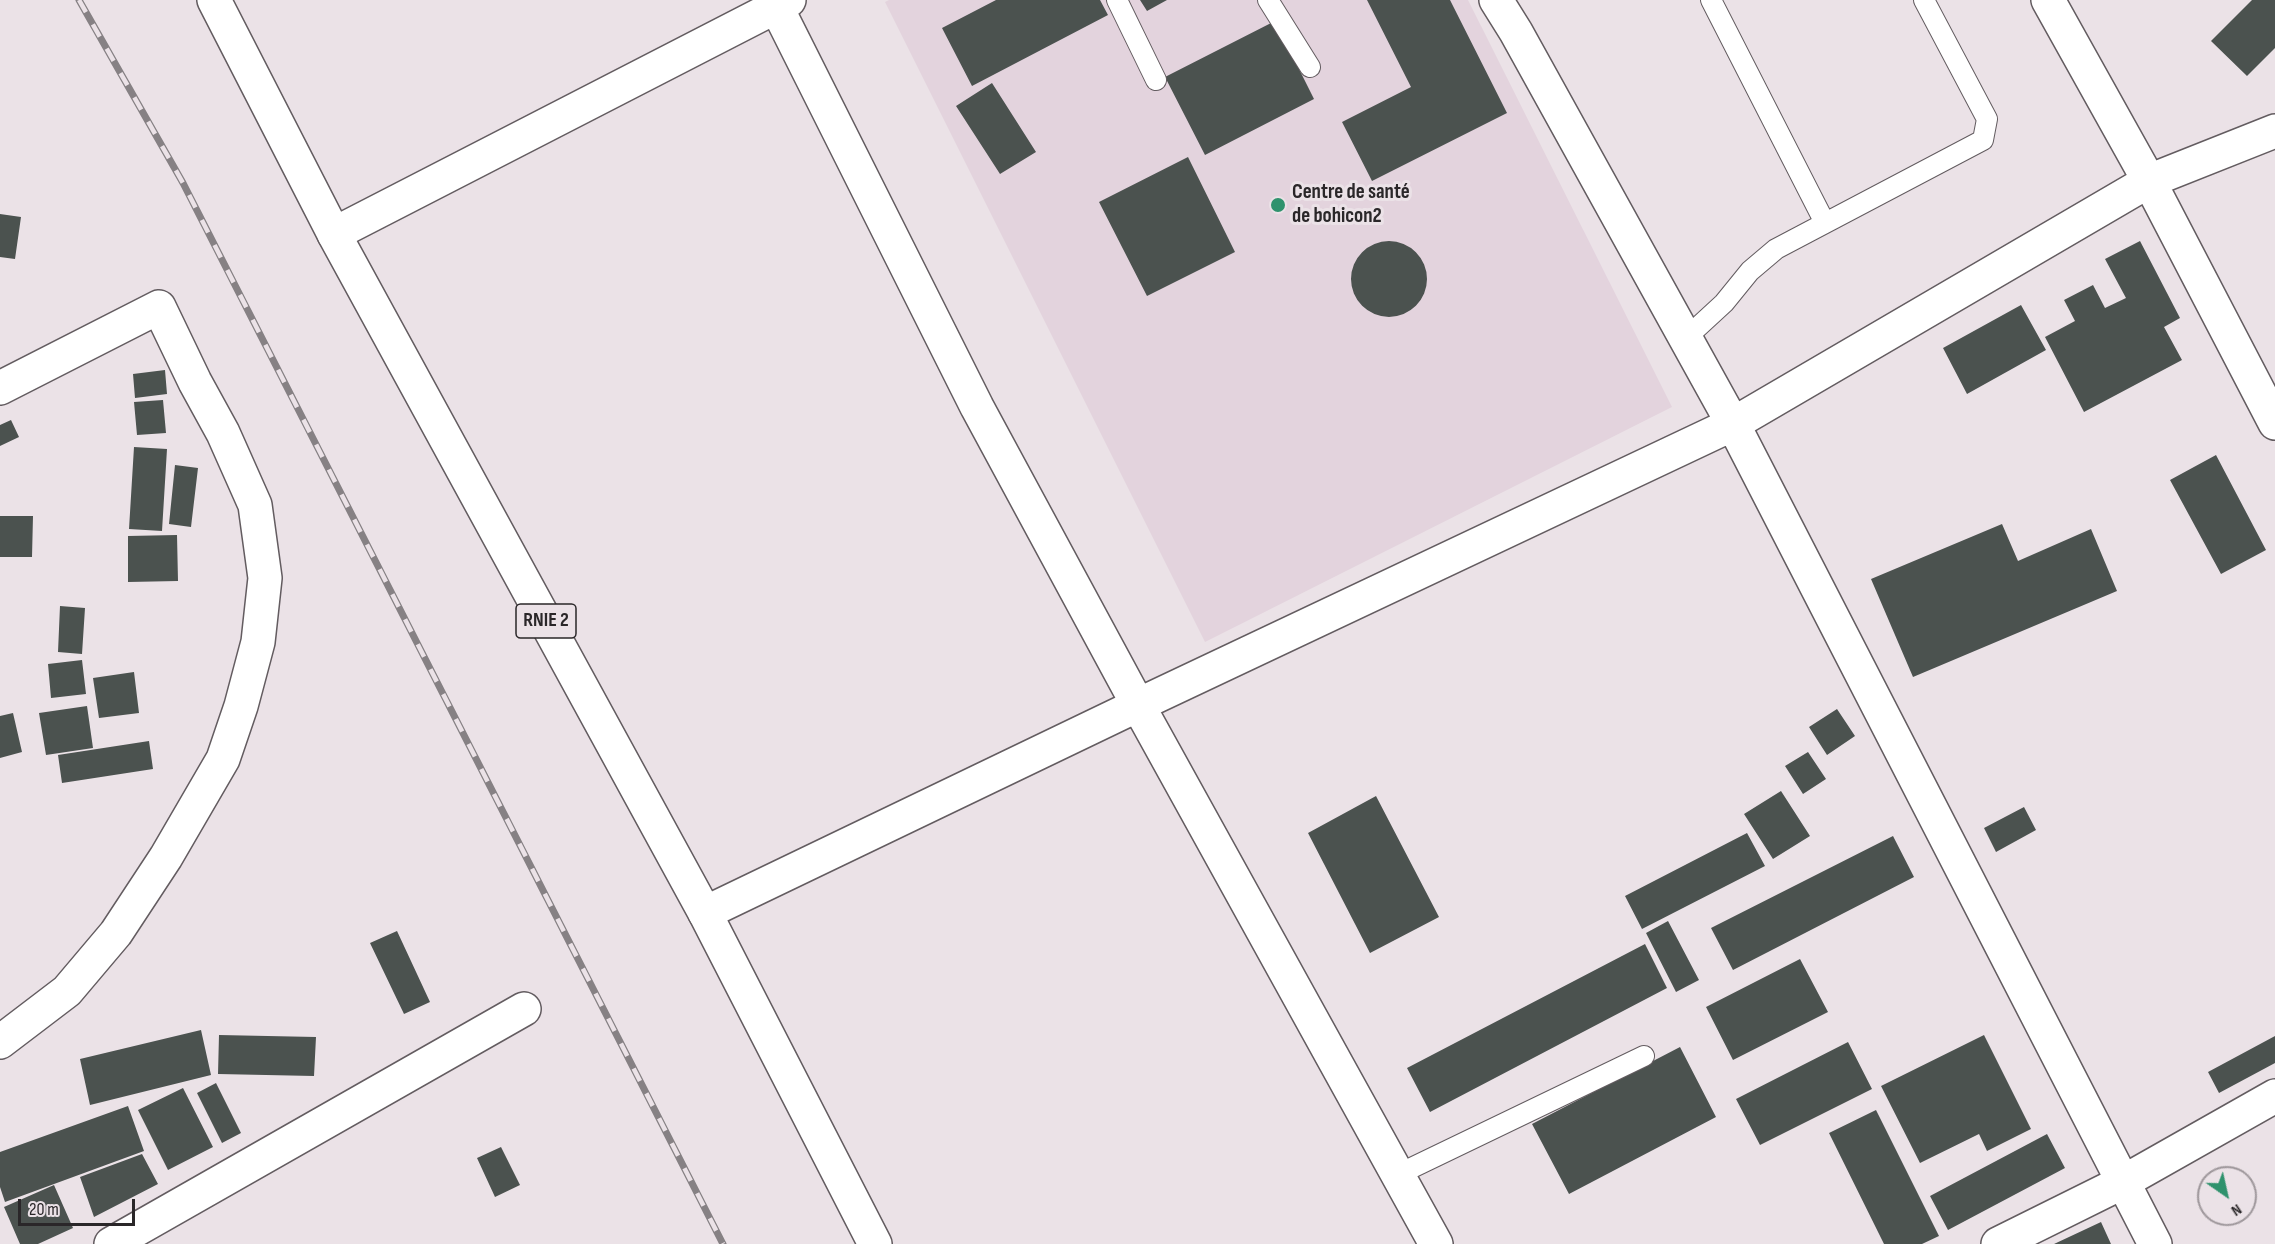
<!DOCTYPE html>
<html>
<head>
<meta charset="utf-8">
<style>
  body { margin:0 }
  #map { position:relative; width:2275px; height:1244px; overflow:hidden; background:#ebe2e7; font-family:"Sofia Sans Condensed",sans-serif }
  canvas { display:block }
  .north { position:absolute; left:2197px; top:1166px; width:60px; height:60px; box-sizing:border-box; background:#ebe2e7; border:2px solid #9e979b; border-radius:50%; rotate:146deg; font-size:16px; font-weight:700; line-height:24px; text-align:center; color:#2a2729 }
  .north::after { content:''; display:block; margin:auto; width:21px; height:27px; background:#2f926d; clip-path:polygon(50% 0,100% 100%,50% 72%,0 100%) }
  .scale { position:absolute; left:18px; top:1199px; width:117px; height:27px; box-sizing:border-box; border:3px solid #2a2729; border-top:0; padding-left:8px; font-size:18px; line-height:21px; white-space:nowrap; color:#2a2729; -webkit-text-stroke:4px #ebe2e7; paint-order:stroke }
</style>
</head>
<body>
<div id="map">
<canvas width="2275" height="1244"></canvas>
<div class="north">N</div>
<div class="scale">20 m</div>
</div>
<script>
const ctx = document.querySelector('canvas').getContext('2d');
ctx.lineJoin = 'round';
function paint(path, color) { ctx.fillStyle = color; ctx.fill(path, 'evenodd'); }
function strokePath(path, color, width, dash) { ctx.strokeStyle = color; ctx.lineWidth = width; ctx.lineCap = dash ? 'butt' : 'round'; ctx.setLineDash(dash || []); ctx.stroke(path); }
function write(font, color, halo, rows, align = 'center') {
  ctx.font = font + ' "Sofia Sans Condensed",sans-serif'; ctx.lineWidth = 6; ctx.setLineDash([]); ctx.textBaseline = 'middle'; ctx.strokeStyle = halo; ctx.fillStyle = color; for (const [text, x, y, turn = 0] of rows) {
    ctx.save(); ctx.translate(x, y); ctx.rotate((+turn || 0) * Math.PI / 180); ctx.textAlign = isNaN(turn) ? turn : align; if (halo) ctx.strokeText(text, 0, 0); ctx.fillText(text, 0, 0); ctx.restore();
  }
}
paint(new Path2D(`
  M889,0H1468L1672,407L1205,642L885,2Z`), '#e3d3dd');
paint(new Path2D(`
  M996,0H1100L1108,15L972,86L942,28Z
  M1140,0H1167L1147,11Z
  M1367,0H1450L1507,113L1372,181L1342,122L1411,87Z
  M2252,0H2275V48L2247,76L2211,41Z
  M1275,21L1314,99L1205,155L1165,77Z
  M992,83L1036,152L1000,174L956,106Z
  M1188,157L1235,252L1147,296L1099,202Z
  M0,214L21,217L15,259L0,257Z
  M1351 279a38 38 0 1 1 76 0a38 38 0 1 1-76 0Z
  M2140,241L2180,318L2164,327L2182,360L2084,412L2045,337L2075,321L2064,300L2093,285L2105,308L2126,298L2105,259Z
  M2021,305L2046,350L1967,394L1943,348Z
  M165,370L167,394L135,398L133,374Z
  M163,400L166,433L137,435L134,402Z
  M11,420L19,437L0,446V425Z
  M134,447L167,449L162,531L129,529Z
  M2216,455L2266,550L2221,574L2170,480Z
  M175,465L198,468L191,527L169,524Z
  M0,516H33L32,557H0Z
  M2002,524L2018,561L2091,529L2117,591L1913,677L1871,579Z
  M177,535L178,581L128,582V536Z
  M60,606L85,608L82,654L58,652Z
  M82,660L86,694L51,698L48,664Z
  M134,672L139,713L99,718L93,678Z
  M87,706L93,748L46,755L39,713Z
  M1837,709L1855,736L1827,755L1809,727Z
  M13,713L22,752L0,758V716Z
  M149,741L153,769L62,783L58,755Z
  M1808,752L1826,779L1803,794L1785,766Z
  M1781,791L1810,836L1773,859L1744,814Z
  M1376,796L1439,917L1370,953L1308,833Z
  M2024,807L2036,830L1996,852L1984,828Z
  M1747,833L1765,866L1642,929L1625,896Z
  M1893,836L1914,877L1733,970L1711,928Z
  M1668,921L1699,980L1676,992L1646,933Z
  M397,931L430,1002L404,1014L370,943Z
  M1645,944L1667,988L1430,1112L1407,1068Z
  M1800,959L1828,1012L1733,1060L1706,1007Z
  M201,1030L211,1075L90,1105L80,1059Z
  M219,1035L316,1037L314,1076L218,1074Z
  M1984,1035L2031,1129L1987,1151L1979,1134L1920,1163L1881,1086Z
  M2275,1036V1063L2219,1093L2208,1072Z
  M1848,1042L1872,1089L1760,1145L1736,1099Z
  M1680,1047L1716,1117L1569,1194L1532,1124Z
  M216,1083L241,1133L222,1143L197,1093Z
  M183,1088L213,1147L168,1170L138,1110Z
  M128,1106L144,1151L5,1202L0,1187V1152Z
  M1876,1110L1939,1236L1922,1244H1884L1829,1133Z
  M2047,1134L2065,1168L1948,1230L1930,1196Z
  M501,1147L520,1185L495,1197L477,1158Z
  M142,1154L158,1184L94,1217L80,1177Z
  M54,1185L73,1228L38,1244H20L4,1207Z
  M2101,1222L2111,1244H2054Z`), '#4b524f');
const service = new Path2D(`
  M1117,0L1156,80
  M1268,0L1310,67
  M1711,0L1825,223
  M1686,338L1724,303L1750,271L1776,249L1983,140L1987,119L1924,0
  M1399,1174L1644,1056`);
const minor = new Path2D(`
  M773,0L977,407L1138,705L1436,1244
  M1496,0L1516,32L1733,424L2155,1244
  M2048,0L2149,181L2275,423
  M0,388L159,307L195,382L223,433L255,505L265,578L258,642L241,706L223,759L166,857L116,933L67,991L0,1042
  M705,913L1138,705L1733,424L2149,181L2275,131
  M111,1244L524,1009
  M1998,1244L2123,1182L2275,1096`);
const secondary = new Path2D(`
  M334,234L789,0`);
const trunk = new Path2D(`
  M214,0L334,234L705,913L875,1244`);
strokePath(service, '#635c60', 22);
strokePath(minor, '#635c60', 36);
strokePath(secondary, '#635c60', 36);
strokePath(trunk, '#635c60', 36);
strokePath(service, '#fff', 20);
strokePath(minor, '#fff', 33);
strokePath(secondary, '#fff', 33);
strokePath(trunk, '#fff', 33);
const rail = new Path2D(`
  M79,0L183,183L723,1244`);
strokePath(rail, '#868184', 7);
strokePath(rail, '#ebe2e7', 4.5, [14]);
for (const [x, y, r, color] of [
  [1278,205,8,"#2f926d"]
]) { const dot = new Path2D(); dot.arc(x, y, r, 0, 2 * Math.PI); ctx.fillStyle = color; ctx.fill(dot); strokePath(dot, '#ebe2e7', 2); }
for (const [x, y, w] of [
  [546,621,60]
]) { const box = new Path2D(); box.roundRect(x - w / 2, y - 17, w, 34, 4.5); ctx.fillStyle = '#ebe2e7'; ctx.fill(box); strokePath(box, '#2a2729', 1.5); }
write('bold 20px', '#2a2729', null, [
  ["RNIE 2",546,621]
]);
write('bold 21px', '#2a2729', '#ebe2e7', [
  ["Centre de santé",1292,193],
  ["de bohicon2",1292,217]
], 'left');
</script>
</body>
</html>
